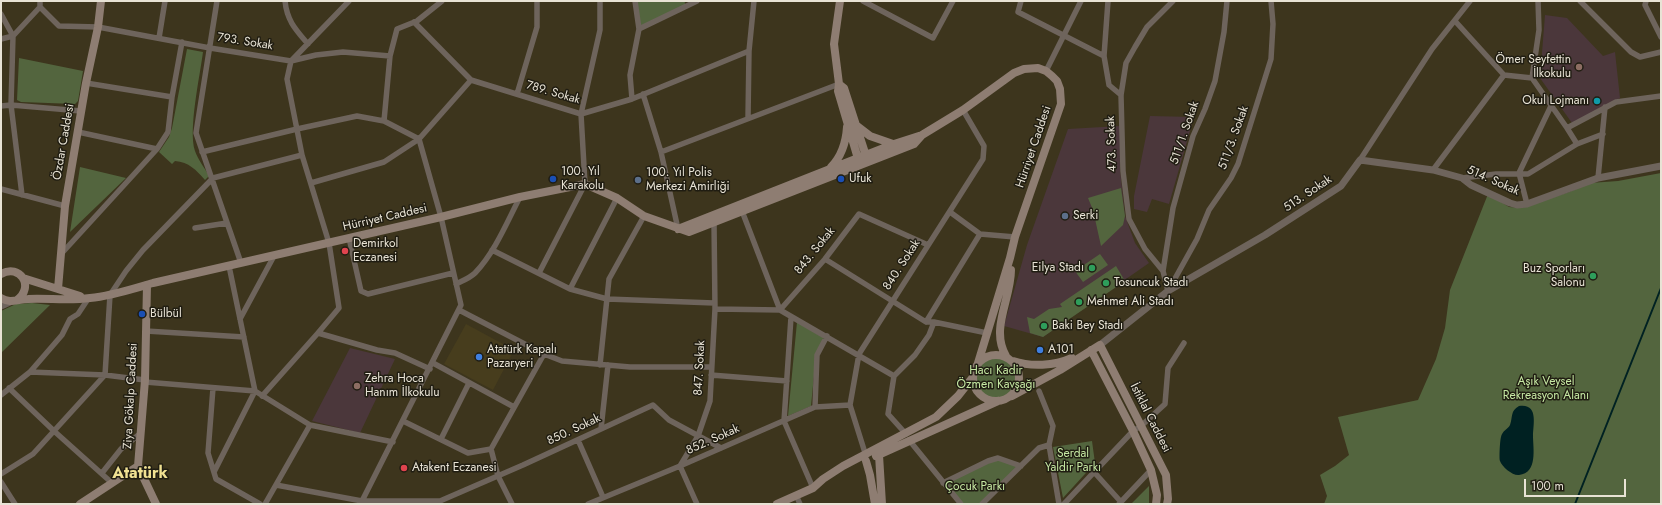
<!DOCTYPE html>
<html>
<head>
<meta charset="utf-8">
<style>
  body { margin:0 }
  #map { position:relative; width:1662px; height:505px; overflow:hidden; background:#3d351d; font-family:Jost,sans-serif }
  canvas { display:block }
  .frame { position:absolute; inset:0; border:2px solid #e8e3d5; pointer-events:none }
  .scale { position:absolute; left:1524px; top:479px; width:102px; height:18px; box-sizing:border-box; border:2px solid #e8e3d5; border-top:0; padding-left:5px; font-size:12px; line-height:14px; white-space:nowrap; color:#e8e3d5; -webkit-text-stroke:3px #201d12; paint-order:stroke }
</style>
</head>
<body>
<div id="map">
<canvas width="1662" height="505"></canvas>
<div class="frame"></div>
<div class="scale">100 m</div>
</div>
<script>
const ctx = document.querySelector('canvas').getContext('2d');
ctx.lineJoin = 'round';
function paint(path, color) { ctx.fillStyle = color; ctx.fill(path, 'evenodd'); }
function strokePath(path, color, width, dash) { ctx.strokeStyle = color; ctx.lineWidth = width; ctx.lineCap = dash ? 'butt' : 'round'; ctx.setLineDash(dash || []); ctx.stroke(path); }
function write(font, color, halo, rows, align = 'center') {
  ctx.font = font + ' Jost,sans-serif'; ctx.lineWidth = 3; ctx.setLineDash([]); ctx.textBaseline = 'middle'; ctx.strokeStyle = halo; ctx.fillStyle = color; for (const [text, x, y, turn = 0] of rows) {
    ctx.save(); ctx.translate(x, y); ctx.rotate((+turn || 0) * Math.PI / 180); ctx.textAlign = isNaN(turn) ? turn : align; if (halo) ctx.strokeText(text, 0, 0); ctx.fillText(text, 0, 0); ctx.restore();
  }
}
paint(new Path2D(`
  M466,324L514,350L493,390L444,364Z`), '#473d1d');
paint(new Path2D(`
  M1545,15L1567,18L1603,56L1615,52L1620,98L1572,123L1540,78Z
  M1150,116L1194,117L1169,204L1152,199L1147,212L1134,209V196Z
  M1120,126V169L1125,216L1135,243L1149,263L1043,337L1004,326L1027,245L1068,129Z
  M350,348L395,359L360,433L312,421Z`), '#4b373b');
paint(new Path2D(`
  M636,1H684L686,5L641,27Z
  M187,49L203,52C200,76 188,130 195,151C198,160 205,168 209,176L205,180C196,170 189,162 175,161L172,164L159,152L169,137L172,128Z
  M19,58L83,71L78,101L75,104L21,102L17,100Z
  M80,167L126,178L70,232Z
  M1661,173V504H1324L1327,496L1320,475L1335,466L1349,455L1338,417L1418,400L1436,359L1445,328L1450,290L1488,194L1509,207L1521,208L1569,192L1590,183L1618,181Z
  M1121,188L1125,216L1123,225L1101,246L1093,210L1088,198Z
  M1100,254L1108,265L1083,282L1075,271Z
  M1116,266L1125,281L1043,337L1030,333L1027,317L1034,319L1049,309L1062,307L1060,304Z
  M32,303L50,305L1,353V311L16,304Z
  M797,322L824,338L816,355L811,406L788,416Z
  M973 378a23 23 0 1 1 46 0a23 23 0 1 1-46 0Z
  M1092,441L1095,463L1063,498L1053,447Z
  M998,458L1021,466L982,504H961L943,483Z
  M1149,486V504H1131Z`), '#53653e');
paint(new Path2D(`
  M1519,406C1539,403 1533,425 1533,436C1533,448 1538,473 1519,475C1513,476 1502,467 1500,461C1499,458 1500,440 1501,437C1502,431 1508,429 1510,425C1513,417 1510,411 1519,406Z`), '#002122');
strokePath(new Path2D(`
  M1575,504L1661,288`), '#002122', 2);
strokePath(new Path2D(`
  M217,1L196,133L241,263
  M285,1C287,21 296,30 308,44
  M635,1L639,29
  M863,1L933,38L953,1
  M1021,1L1018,12L1104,56
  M1108,1L1104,56L1109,85L1121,95
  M1580,1L1631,52L1640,57L1661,52
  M1646,1L1645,5L1661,37
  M40,7L59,26L98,27L210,48L291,61L316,55L343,52L390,56
  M1,14L13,36L1,39
  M1455,21L1504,75L1532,78L1567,128L1577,144
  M414,22L471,80L581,114L632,99L749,51
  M159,38L165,1
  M292,60L349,1
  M291,61L287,79L302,155L329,243L339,308L318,333
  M1046,71L1081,1
  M1532,78L1539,30L1538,1
  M86,83L172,97
  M517,94L537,27V1
  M643,94L661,152L678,229
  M632,99L630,75L639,29L697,1
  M1,106L11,105L81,111
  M748,118L749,51L754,1
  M384,121L390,56L397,29L417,21L442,1
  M1567,128L1616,102L1661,96
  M78,132L157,149
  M202,152L297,129L357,116L384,121L419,139L441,217L461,305L362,501
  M661,152L839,84
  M1360,160L1432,49L1470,1
  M1433,170L1504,75
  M1462,178L1496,174H1528L1577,144L1603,134
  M1598,178L1605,107
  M311,183L384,162L419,139L471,80
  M1,189L65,206
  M22,195L11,105L13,36L40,7V1
  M1527,204L1519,173L1551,106
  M742,211L780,310L894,376
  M950,212L980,234L1015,237
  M195,228L227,223
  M349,238L361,291L368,294L453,273
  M492,250L570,289L607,299L714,303
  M62,253L157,149L168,132L172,97L182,42
  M825,259L926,322H934L987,333
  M229,266L255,391L310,425L265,504
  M1163,271L1173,208L1193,136L1205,109L1215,81L1224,32L1227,1
  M539,273L585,184L581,114L600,30V1
  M456,284C462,281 470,278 475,273C495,252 507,222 520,197
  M570,289L617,198
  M1168,291L1163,271L1145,249L1129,219L1123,171L1121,95L1126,63L1135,47L1147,27L1173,1
  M1168,291L1197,239L1209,210L1231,178L1238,164L1271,59L1273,24L1271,1
  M715,309L780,310L825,259L859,214L928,245
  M459,310L544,354L562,361L630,367H711
  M791,317L784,421L813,488
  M240,319L274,256
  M926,322L980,234
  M146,331L244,337
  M433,363L514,407
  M600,365L609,279L644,216
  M30,372L105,375L145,380
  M105,375L110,295L126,271L143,250L213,178L302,155
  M711,375L787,381
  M145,382L255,391
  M9,388L54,431L112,483
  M213,388L208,453L216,479L260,504
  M1039,391L1053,426L1049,445
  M1,395L30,372L62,335L70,319L78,314L88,299
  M262,396L318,333L377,350L395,353L430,369
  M815,407L817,355L827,336
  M403,421L468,453L491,449
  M310,425L393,442
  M601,429L608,365
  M906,434L888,414L894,376L915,355L929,335L934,322
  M441,439L469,383
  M578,440L603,497
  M909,440L961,504
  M866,456L850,405L859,354L983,159L984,146L963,110
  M214,472L255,391
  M1094,472L1121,502
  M102,473L121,449L141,433
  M1,474L33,454L104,376
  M1,482L15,504
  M943,483L988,461L998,458L1021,466
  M276,485L362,501H431
  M796,495L800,504
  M431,504V501H440L523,465L653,405L669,420L721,448
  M512,504L498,476L491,449L544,354
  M588,504L680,466L815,407L850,405
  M697,504L680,466L698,436L710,401L715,309L714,222
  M982,504L1039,448L1049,445L1059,504
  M1064,504L1133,431L1141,426L1165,404L1168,368L1184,343
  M1119,504L1151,470`), '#6e645c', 5.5);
strokePath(new Path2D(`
  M1,306L12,301
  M1100,345L1168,291L1265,235L1341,186L1360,160L1433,170L1462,178L1471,185L1510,203L1517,205L1527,204L1598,178L1661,166`), '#6e645c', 7);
strokePath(new Path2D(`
  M840,1L834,44L839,84L838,91L859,162
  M839,84L844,88L867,159
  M857,126L870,136L893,144
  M831,167C841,157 846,142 847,127
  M678,229L830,169L894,144L922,135L963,110L1014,73L1024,69L1038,68L1046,71L1052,76L1057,81L1060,89L1061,104L1015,237L1010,258L978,363
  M1,274C20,263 35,287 17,300
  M23,278L80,296
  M147,285L145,380L138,466L156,504
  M58,289L65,206L86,83L98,27L101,1
  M1,298C10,304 18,299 28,299C48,298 70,301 90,298C111,296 132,289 153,283L441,217L520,197L585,184L617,198L644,216L689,232L914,144L922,135
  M1091,350L1133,431L1151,470L1157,495L1156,504
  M973 378a23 23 0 1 1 46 0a23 23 0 1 1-46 0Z
  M1006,356C990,329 1011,299 1011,270
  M1013,361C1031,367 1054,366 1072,358
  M1012,396L1060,370L1100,345L1166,475L1168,499L1167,504
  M879,455L882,504
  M876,456L998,401
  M866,461L870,475L875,504
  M80,504L138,466
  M777,504L813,488L823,479L843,466L936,417L958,396L973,377`), '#8e7d72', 8);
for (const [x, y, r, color] of [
  [1579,67,4,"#8d6e63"],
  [1597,101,4,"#0f9aa8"],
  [553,179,4,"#1a4fb4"],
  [841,179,4,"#1a4fb4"],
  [638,180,4,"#5c6f8a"],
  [1065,216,4,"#5c6f8a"],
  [345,251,4,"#e0444e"],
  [1092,268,4,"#2e9e5b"],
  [1593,276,4,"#2e9e5b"],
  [1106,283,4,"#2e9e5b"],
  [1079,302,4,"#2e9e5b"],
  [142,314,4,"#1a4fb4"],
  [1044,326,4,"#2e9e5b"],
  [1040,350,4,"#3f7fe0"],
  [479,357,4,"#3f7fe0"],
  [357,386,4,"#8d6e63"],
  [404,468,4,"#e0444e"]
]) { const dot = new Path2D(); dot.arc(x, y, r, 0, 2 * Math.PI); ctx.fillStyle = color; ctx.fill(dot); strokePath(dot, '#201d12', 1.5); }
write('12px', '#e8e3d5', '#201d12', [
  ["793. Sokak",245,42,9],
  ["789. Sokak",553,93,16],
  ["511/1. Sokak",1185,133,-71],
  ["511/3. Sokak",1234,138,-70],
  ["Özdar Caddesi",64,142,-80],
  ["473. Sokak",1112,144,-92],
  ["Hürriyet Caddesi",1034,147,-71],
  ["514. Sokak",1493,181,24],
  ["513. Sokak",1308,194,-34],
  ["Hürriyet Caddesi",385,218,-13],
  ["843. Sokak",815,251,-51],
  ["840. Sokak",902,265,-57],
  ["847. Sokak",700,368,-87],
  ["Ziya Gökalp Caddesi",131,396,-87],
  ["İstiklal Caddesi",1150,418,63],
  ["850. Sokak",574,430,-25],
  ["852. Sokak",713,440,-24]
]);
write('12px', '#e8e3d5', '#201d12', [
  ["Ömer Seyfettin",1571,60,"right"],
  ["İlkokulu",1571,74,"right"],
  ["Okul Lojmanı",1589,101,"right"],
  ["100. Yıl",561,172],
  ["Karakolu",561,186],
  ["100. Yıl Polis",646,173],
  ["Merkezi Amirliği",646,187],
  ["Ufuk",849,179],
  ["Serki",1073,216],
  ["Demirkol",353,244],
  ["Eczanesi",353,258],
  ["Eilya Stadı",1084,268,"right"],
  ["Buz Sporları",1585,269,"right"],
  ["Salonu",1585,283,"right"],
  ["Tosuncuk Stadı",1114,283],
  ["Mehmet Ali Stadı",1087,302],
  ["Bülbül",150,314],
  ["Baki Bey Stadı",1052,326],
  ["Atatürk Kapalı",487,350],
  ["Pazaryeri",487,364],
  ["A101",1048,350],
  ["Zehra Hoca",365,379],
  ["Hanım İlkokulu",365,393],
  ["Atakent Eczanesi",412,468]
], 'left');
write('12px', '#c6e8a3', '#201d12', [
  ["Hacı Kadir",996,371],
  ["Özmen Kavşağı",996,385],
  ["Aşık Veysel",1546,382],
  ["Rekreasyon Alanı",1546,396],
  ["Serdal",1073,454],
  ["Yaldir Parkı",1073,468],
  ["Çocuk Parkı",975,487]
]);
write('bold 16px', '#f0e192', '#201d12', [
  ["Atatürk",140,474]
]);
</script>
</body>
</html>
